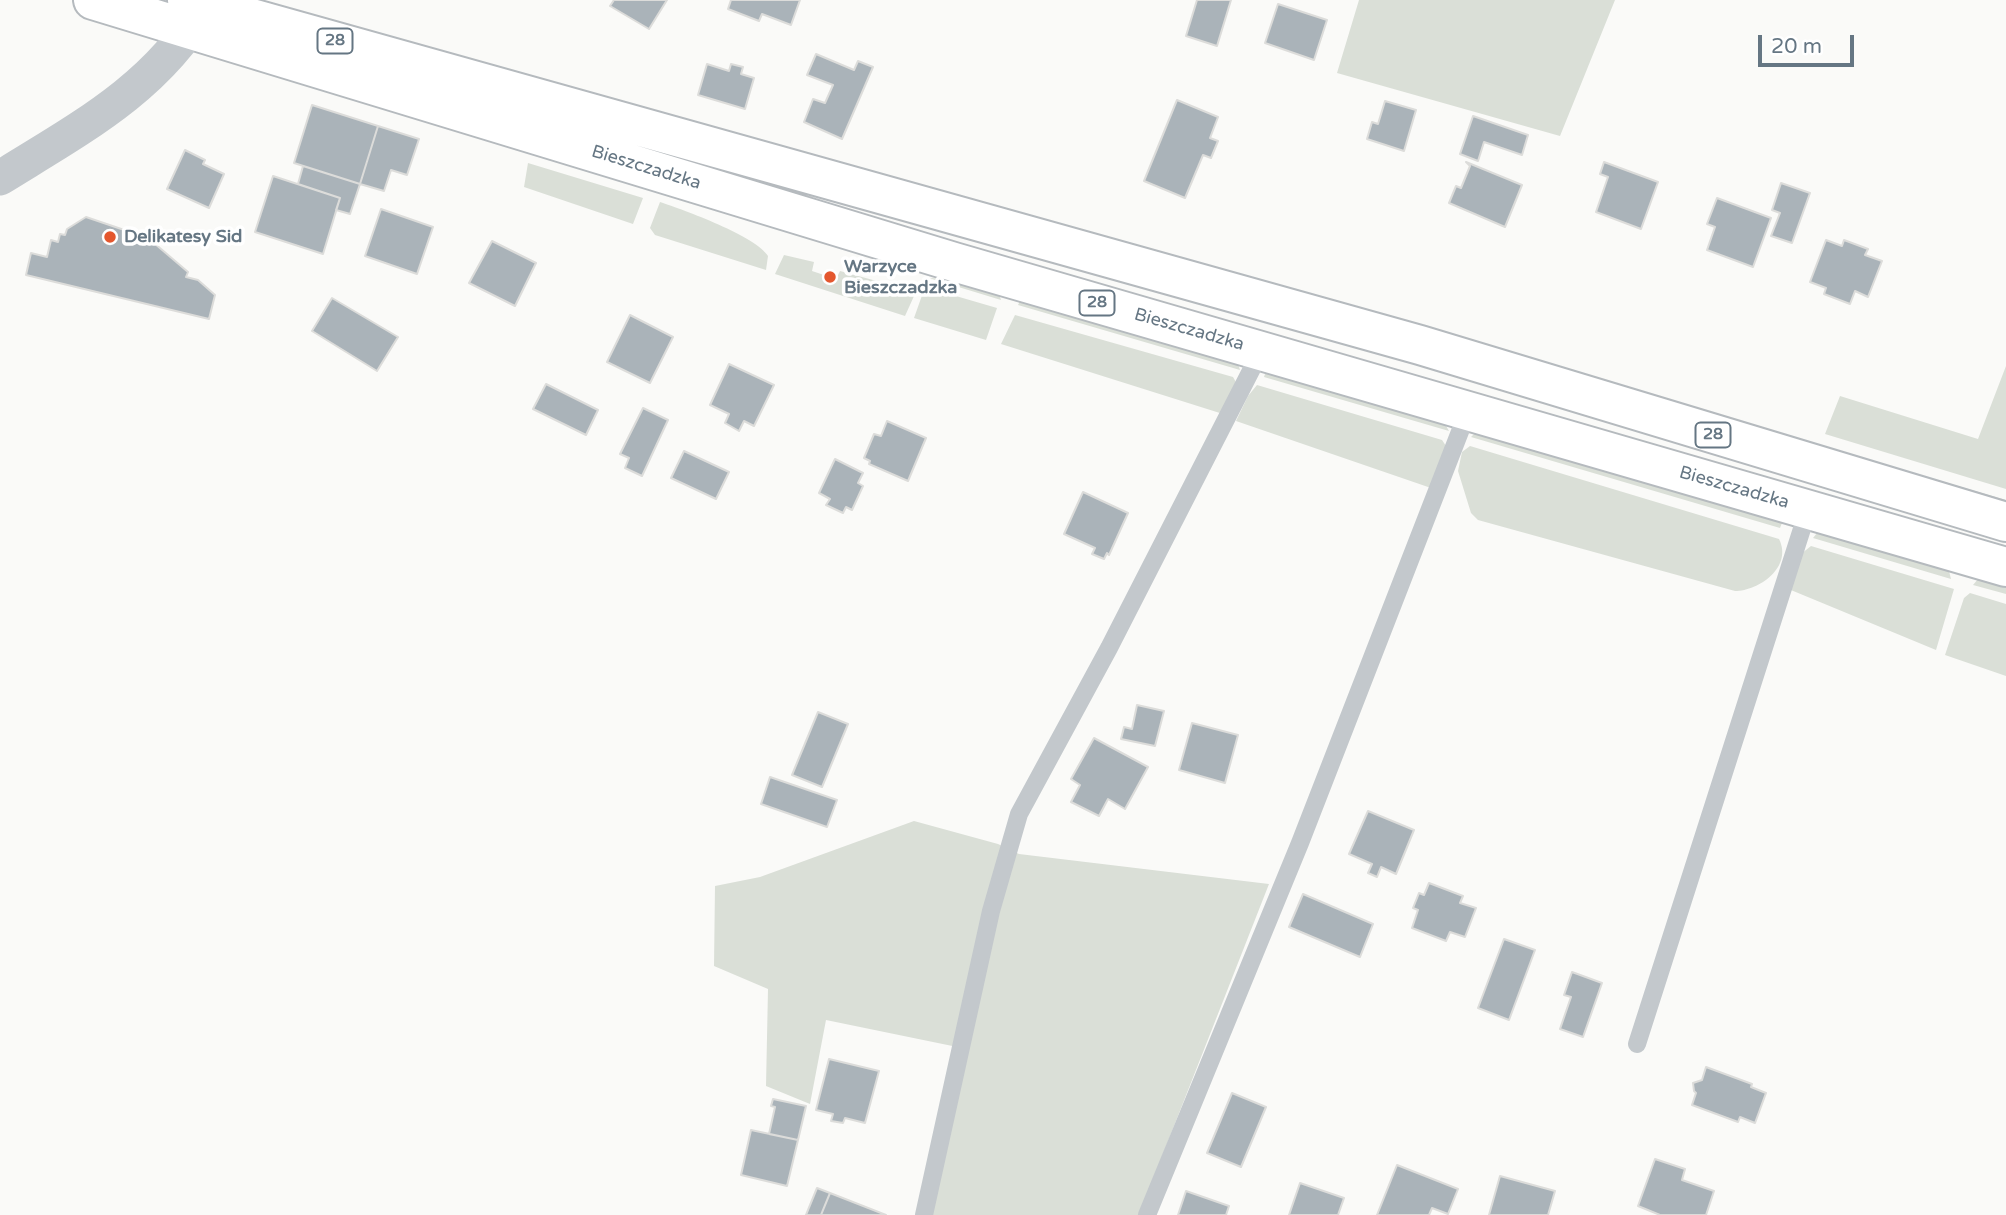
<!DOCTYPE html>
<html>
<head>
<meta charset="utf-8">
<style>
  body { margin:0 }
  #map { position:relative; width:2006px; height:1215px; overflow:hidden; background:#fafaf8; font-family:"Varela Round",sans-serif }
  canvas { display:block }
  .scale { position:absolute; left:1758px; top:35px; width:96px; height:32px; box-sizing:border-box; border:4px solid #657683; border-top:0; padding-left:9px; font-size:21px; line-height:24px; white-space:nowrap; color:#657683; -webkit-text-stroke:5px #fff; paint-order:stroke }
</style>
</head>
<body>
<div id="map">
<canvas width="2006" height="1215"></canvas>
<div class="scale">20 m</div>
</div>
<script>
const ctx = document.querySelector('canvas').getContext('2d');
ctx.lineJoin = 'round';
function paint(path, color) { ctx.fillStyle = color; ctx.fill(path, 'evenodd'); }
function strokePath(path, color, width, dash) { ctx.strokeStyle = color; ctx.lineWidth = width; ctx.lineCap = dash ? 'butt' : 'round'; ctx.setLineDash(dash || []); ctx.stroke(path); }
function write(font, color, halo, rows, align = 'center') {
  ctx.font = font + ' "Varela Round",sans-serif'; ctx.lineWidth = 7; ctx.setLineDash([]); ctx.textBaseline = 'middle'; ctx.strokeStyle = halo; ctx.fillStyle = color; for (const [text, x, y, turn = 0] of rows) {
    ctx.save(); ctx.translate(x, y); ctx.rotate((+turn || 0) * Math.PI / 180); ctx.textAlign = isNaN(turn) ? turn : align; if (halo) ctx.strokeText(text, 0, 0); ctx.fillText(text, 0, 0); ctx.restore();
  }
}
paint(new Path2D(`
  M1359,0H1615L1560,136L1337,73Z
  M528,163L643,198L633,224L524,187Z
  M660,202C684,210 756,236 768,256L766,270L655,235L650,228Z
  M784,255L814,262L812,271L836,279L840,271L873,280L919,285L905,316L775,274Z
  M929,278L948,279L999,294L1001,300Z
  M925,287L997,308L986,340L914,318Z
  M1021,299L1238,364L1240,370L1018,305Z
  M1015,315L1233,377L1237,384L1223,414L1001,344Z
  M2006,366V489L1825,434L1840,396L1978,439Z
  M1266,371L1445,424L1449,431L1264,377Z
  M1257,385L1442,440L1446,446L1431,488L1236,421L1248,396Z
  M1476,432L1782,523L1780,528L1471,437Z
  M1470,446L1779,539C1793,567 1759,591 1735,591L1478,520L1471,513L1458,471L1462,452Z
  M1834,450L2006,500V506L1833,455Z
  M1817,533L1949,571L1951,579L1813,538Z
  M1811,546L1954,589L1936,650L1786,588L1801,554Z
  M1978,579L2006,588V594L1973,585Z
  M1970,593L2006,604V676L1945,655L1964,598Z
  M914,821L998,844L1019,854L1269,884L1139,1215H930L967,1049L826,1020L810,1104L766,1086L768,989L714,966L715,886L760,877Z`), '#dadfd7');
const building = new Path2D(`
  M614,0H667L649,29L610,6Z
  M731,0H800L791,25L762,14L759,21L728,9Z
  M1197,0H1231L1217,46L1186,36Z
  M1278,4L1327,20L1314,60L1265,43Z
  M816,54L854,70L858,61L873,67L842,139L804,122L813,99L825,103L833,85L807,75Z
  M707,64L729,71L731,64L743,67L741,74L754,78L745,109L698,95Z
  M1177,100L1218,117L1210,138L1218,141L1211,158L1203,155L1185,198L1144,181Z
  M1385,101L1416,110L1404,151L1367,139L1372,122L1378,124Z
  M312,105L378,126L360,184L294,163Z
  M1473,116L1528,135L1522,155L1484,142L1478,161L1460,154Z
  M378,126L419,139L407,175L391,170L384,191L360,184Z
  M185,150L205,160L203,164L224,174L209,208L167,189Z
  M1466,162L1522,185L1505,227L1449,203L1456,186L1461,188L1470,166Z
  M1604,162L1658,182L1641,229L1596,212L1608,177L1600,174Z
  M303,166L360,184L350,214L336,210L340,198L298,184Z
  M273,176L340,198L323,254L255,232Z
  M1781,183L1810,193L1792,243L1771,236L1780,213L1772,210Z
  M1717,198L1771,218L1753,267L1707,250L1715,227L1707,224Z
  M381,209L433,227L417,274L365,256Z
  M86,217L139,235L138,242L154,243L188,272L186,277L198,280L215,295L209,319L26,275L31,253L47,257L51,240L58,242L60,234L65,235L67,229Z
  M1826,240L1842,246L1844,240L1868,249L1865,255L1882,261L1868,297L1855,291L1850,304L1824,294L1826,288L1810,282Z
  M492,241L536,263L515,306L469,283Z
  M332,298L398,337L377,371L312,331Z
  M630,315L673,337L650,383L607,362Z
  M729,364L774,385L754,426L744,421L739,431L725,423L729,414L710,405Z
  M546,384L598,410L586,435L533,409Z
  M643,408L668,420L642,476L625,468L629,458L620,454Z
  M887,421L926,438L908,481L869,464L870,461L864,458L874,434L881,436Z
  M684,451L729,472L716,499L671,478Z
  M835,459L863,473L858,483L863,486L852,510L846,507L843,513L826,505L830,499L819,493Z
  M1083,492L1128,513L1109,555L1107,553L1104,559L1092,554L1095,548L1064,534Z
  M1137,705L1164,711L1155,746L1121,739L1124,727L1132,729Z
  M818,712L848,724L822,787L792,775Z
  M1192,723L1238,735L1225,783L1179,770Z
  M1094,738L1148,767L1125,809L1108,799L1099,816L1071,802L1080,785L1071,779Z
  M770,777L837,800L827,827L761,804Z
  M1368,811L1414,830L1396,874L1381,867L1377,877L1368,873L1372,864L1349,854Z
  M1429,883L1463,896L1460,903L1476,908L1465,937L1450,932L1446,941L1412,928L1418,910L1413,908L1419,893L1424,895Z
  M1303,894L1373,924L1360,957L1289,927Z
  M1504,939L1535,950L1509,1020L1478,1008Z
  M1572,972L1602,983L1583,1037L1560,1029L1571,997L1564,995Z
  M829,1059L879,1071L865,1123L845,1118L843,1123L831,1121L833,1114L816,1110Z
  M1706,1067L1752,1084L1751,1087L1766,1093L1755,1123L1740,1117L1738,1122L1692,1105L1696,1093L1694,1091L1693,1083L1702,1080Z
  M1232,1093L1266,1107L1241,1167L1207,1153Z
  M773,1099L806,1106L798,1140L769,1134L775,1107L771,1106Z
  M751,1130L798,1140L787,1186L741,1175Z
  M1655,1159L1685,1169L1682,1180L1714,1191L1706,1215H1660L1638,1206Z
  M1397,1165L1458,1189L1448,1214L1432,1208L1429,1215H1377Z
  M1500,1176L1555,1191L1548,1215H1489Z
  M1300,1183L1344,1198L1338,1215H1289Z
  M817,1188L830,1193L821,1215H806Z
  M1186,1191L1229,1206L1226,1215H1178Z
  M830,1193L886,1215H821Z`);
paint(building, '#aab3b9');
strokePath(building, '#dcdcda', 2);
const primary = new Path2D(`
  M93,0L954,262L2006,567
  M187,0L1420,345L2006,522`);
strokePath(primary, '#b5babe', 42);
strokePath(new Path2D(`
  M1637,1044L1808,510
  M924,1215L991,911L1019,814L1109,648L1261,351
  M1147,1215L1300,843L1468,411`), '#c3c8cc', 18);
strokePath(new Path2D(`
  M0,178C77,130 156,89 203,8`), '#c3c8cc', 35);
strokePath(primary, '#fff', 38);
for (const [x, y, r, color] of [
  [110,237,7,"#e4572e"],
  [830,277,7,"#e4572e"]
]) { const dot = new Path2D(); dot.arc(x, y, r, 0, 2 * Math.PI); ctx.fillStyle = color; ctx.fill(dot); strokePath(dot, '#fff', 2.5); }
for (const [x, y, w] of [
  [335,41,35],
  [1097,303,35],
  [1713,435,35]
]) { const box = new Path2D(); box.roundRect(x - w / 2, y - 12.5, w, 25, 5); ctx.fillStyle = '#fff'; ctx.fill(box); strokePath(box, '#657683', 2); }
write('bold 16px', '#657683', null, [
  ["28",335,41],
  ["28",1097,303],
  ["28",1713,435]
]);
write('18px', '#657683', '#fff', [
  ["Bieszczadzka",646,168,17],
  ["Bieszczadzka",1189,330,16],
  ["Bieszczadzka",1734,488,16]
]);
write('bold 18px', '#657683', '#fff', [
  ["Delikatesy Sid",124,237],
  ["Warzyce",844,267],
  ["Bieszczadzka",844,288]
], 'left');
</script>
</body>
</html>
